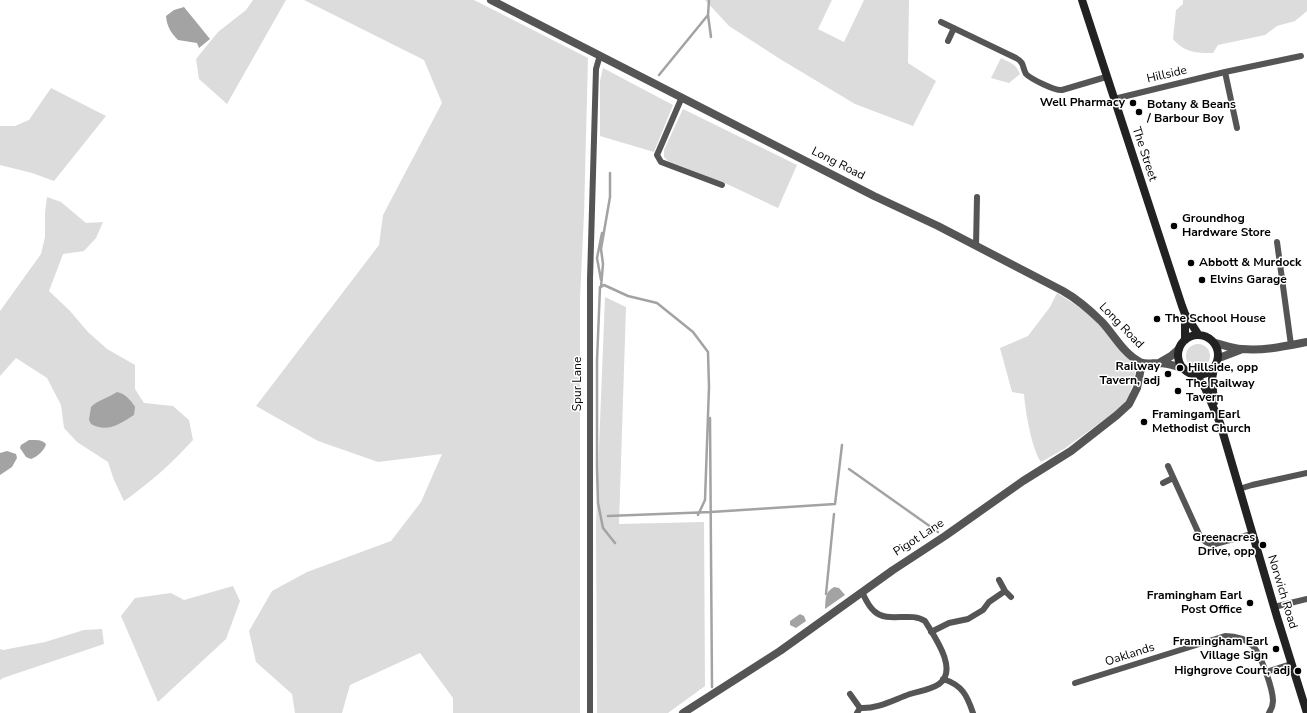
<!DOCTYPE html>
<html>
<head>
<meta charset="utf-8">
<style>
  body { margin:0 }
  canvas { display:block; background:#fff }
</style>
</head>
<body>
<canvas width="1307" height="713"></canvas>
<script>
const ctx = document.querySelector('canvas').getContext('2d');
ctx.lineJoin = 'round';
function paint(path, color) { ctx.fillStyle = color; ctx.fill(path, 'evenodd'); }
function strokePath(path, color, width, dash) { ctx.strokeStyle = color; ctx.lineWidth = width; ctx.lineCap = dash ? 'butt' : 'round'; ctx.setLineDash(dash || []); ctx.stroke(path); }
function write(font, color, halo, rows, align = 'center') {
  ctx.font = font + ' "Nunito Sans",sans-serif'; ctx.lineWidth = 3; ctx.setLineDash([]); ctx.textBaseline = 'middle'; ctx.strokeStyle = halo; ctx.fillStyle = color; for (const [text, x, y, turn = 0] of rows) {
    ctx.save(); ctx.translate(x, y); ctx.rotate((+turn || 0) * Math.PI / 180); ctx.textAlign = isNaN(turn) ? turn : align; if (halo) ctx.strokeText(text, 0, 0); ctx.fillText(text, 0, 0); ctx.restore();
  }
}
paint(new Path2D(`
  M253,0H286L227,104L199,79L196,59L218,32L246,10Z
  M304,0H474L588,58L584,214L580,298V713H453V698L420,653L350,685L342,713H295L292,694L256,662L249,631L272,591L307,572L391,541L421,502L442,454L378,462L318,441L256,406L379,245L383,215L442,103L424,60Z
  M705,0H832L818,29L844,42L864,0H909L908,63L936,81L913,126L855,104L780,59L729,26Z
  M1183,0H1307V11L1295,21L1277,26L1265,35L1218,45L1213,53C1196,53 1185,53 1173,39L1176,10L1183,4Z
  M1001,58C1011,63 1016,64 1020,74L1009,83L991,78Z
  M603,68L673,105L654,152L600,136V81Z
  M51,88L106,116L54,181L32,173L0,165V126H15L29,120Z
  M683,109L797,165L778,208L727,184L668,161L664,157V150Z
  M47,197L61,202L86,223L103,222L96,238L84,251L63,254L49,291L70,311L88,332L107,349L135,365V389L144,403L173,406L189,420L193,440C172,463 150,483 124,501L114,480L108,462L77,442L64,428L61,405L47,378L16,358L0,376V311L41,254L45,237V213Z
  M1057,293L1087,312L1136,362L1134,380L1129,395L1123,406L1064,449L1041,462C1032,450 1025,410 1024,394L1012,392L1000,348L1028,336L1050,307Z
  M605,297L626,307L619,524L704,522L705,686L668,713H597L596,523Z
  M1186 356a12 12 0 1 1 24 0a12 12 0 1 1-24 0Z
  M233,586L240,601L226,639L158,702L121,616L135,598L171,593L184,600Z
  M102,629L104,644L3,678L0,680V649L3,650L45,642L84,630Z`), '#dcdcdc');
paint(new Path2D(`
  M184,7L210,39L199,48L197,43L178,40C171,33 167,27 166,16L174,10Z
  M117,392C124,393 131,400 135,407L134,415C120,424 107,433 91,424L89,420L91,407C98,400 108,398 117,392Z
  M29,440C35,440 42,439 46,444C45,450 37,457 31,459L26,457L20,448L21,445Z
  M7,451L16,454L17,458L12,467L0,475V453Z
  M834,587L839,588L845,595L825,609C826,599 824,593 834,587Z
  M800,614L804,616L806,621L796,628L790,625V621Z`), '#a3a3a3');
strokePath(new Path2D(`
  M709,0L708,15L711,37
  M659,75L708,15
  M610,173V197L601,249L603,264L601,287L604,285L628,296L657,303L693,332L708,352L709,387L705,500L698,515
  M601,280L597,258L602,233
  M600,287L597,361V469L598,503L603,528L615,543
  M710,418L712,687
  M849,469L938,532
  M608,516L711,512L835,504L842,445
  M826,594L834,514`), '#a3a3a3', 2.5);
strokePath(new Path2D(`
  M941,22L1016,58C1025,63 1022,67 1026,74C1031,79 1055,91 1062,90L1106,77
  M948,41L954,28
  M1225,72L1237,128
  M682,97L657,155L661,162L722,185
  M1114,99L1225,72L1301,56
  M1277,242L1291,345
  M976,246L977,197
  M1168,466L1199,534C1203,541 1207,544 1215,544L1252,534
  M1163,483L1173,478
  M1239,489L1252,485L1307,473
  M1005,591L1011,597
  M1274,607L1307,599
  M931,632L949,623L968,619L983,610L989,602L1005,591L999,580
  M1266,672L1291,664
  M943,679C962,685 967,695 973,713
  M1075,683L1225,636C1236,636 1245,638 1253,646C1261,655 1273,689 1273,701C1273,705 1271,710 1269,713
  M850,694L860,708
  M590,713V279L596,69L600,55
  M857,713L860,708C878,709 893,700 910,694C919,691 930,690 939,684C959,670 934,636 925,621C910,611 888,624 874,611C868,606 865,598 862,592`), '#555', 6);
strokePath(new Path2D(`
  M491,0L874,196L938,226L1063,291C1077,299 1090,310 1102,322C1114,335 1124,354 1140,362C1146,365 1152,363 1159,363C1167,363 1175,366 1183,368
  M1215,343C1224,345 1233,349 1242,349C1264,351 1286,346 1307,342
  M1219,358L1240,350
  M1159,363L1171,356L1179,349
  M683,713L780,651L893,570L945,536L1023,481L1071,451L1117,415L1129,404L1137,388L1142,363`), '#555', 8);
strokePath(new Path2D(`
  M1082,0L1182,306L1185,314L1198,334
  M1178 355a20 20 0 1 1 40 0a20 20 0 1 1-40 0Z
  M1185,340V314
  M1214,368L1212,379L1214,402
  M1196,375L1205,388L1220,423L1277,617L1307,713`), '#222', 8);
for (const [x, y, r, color] of [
  [1133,103,4,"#000"],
  [1139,112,4,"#000"],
  [1174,226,4,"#000"],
  [1191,263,4,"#000"],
  [1202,280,4,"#000"],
  [1157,319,4,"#000"],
  [1180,368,4,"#000"],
  [1168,374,4,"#000"],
  [1178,391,4,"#000"],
  [1144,422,4,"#000"],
  [1263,545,4,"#000"],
  [1250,603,4,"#000"],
  [1276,649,4,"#000"],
  [1298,671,4,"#000"]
]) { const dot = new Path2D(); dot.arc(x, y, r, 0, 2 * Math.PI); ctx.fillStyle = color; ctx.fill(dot); strokePath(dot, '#fff', 1.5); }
write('12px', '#000', '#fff', [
  ["Hillside",1167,75,-13],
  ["The Street",1144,154,72],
  ["Long Road",838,164,27],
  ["Long Road",1121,326,46],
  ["Spur Lane",578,384,-90],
  ["Pigot Lane",919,538,-33],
  ["Norwich Road",1282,592,73],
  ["Oaklands",1130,655,-18]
]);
write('bold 12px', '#000', '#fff', [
  ["Well Pharmacy",1125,103,"right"],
  ["Botany & Beans",1147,105],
  ["/ Barbour Boy",1147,119],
  ["Groundhog",1182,219],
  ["Hardware Store",1182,233],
  ["Abbott & Murdock",1199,263],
  ["Elvins Garage",1210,280],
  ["The School House",1165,319],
  ["Railway",1160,367,"right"],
  ["Tavern, adj",1160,381,"right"],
  ["Hillside, opp",1188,368],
  ["The Railway",1186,384],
  ["Tavern",1186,398],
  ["Framingam Earl",1152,415],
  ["Methodist Church",1152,429],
  ["Greenacres",1255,538,"right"],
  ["Drive, opp",1255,552,"right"],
  ["Framingham Earl",1242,596,"right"],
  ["Post Office",1242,610,"right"],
  ["Framingham Earl",1268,642,"right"],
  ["Village Sign",1268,656,"right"],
  ["Highgrove Court, adj",1290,671,"right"]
], 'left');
</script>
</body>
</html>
